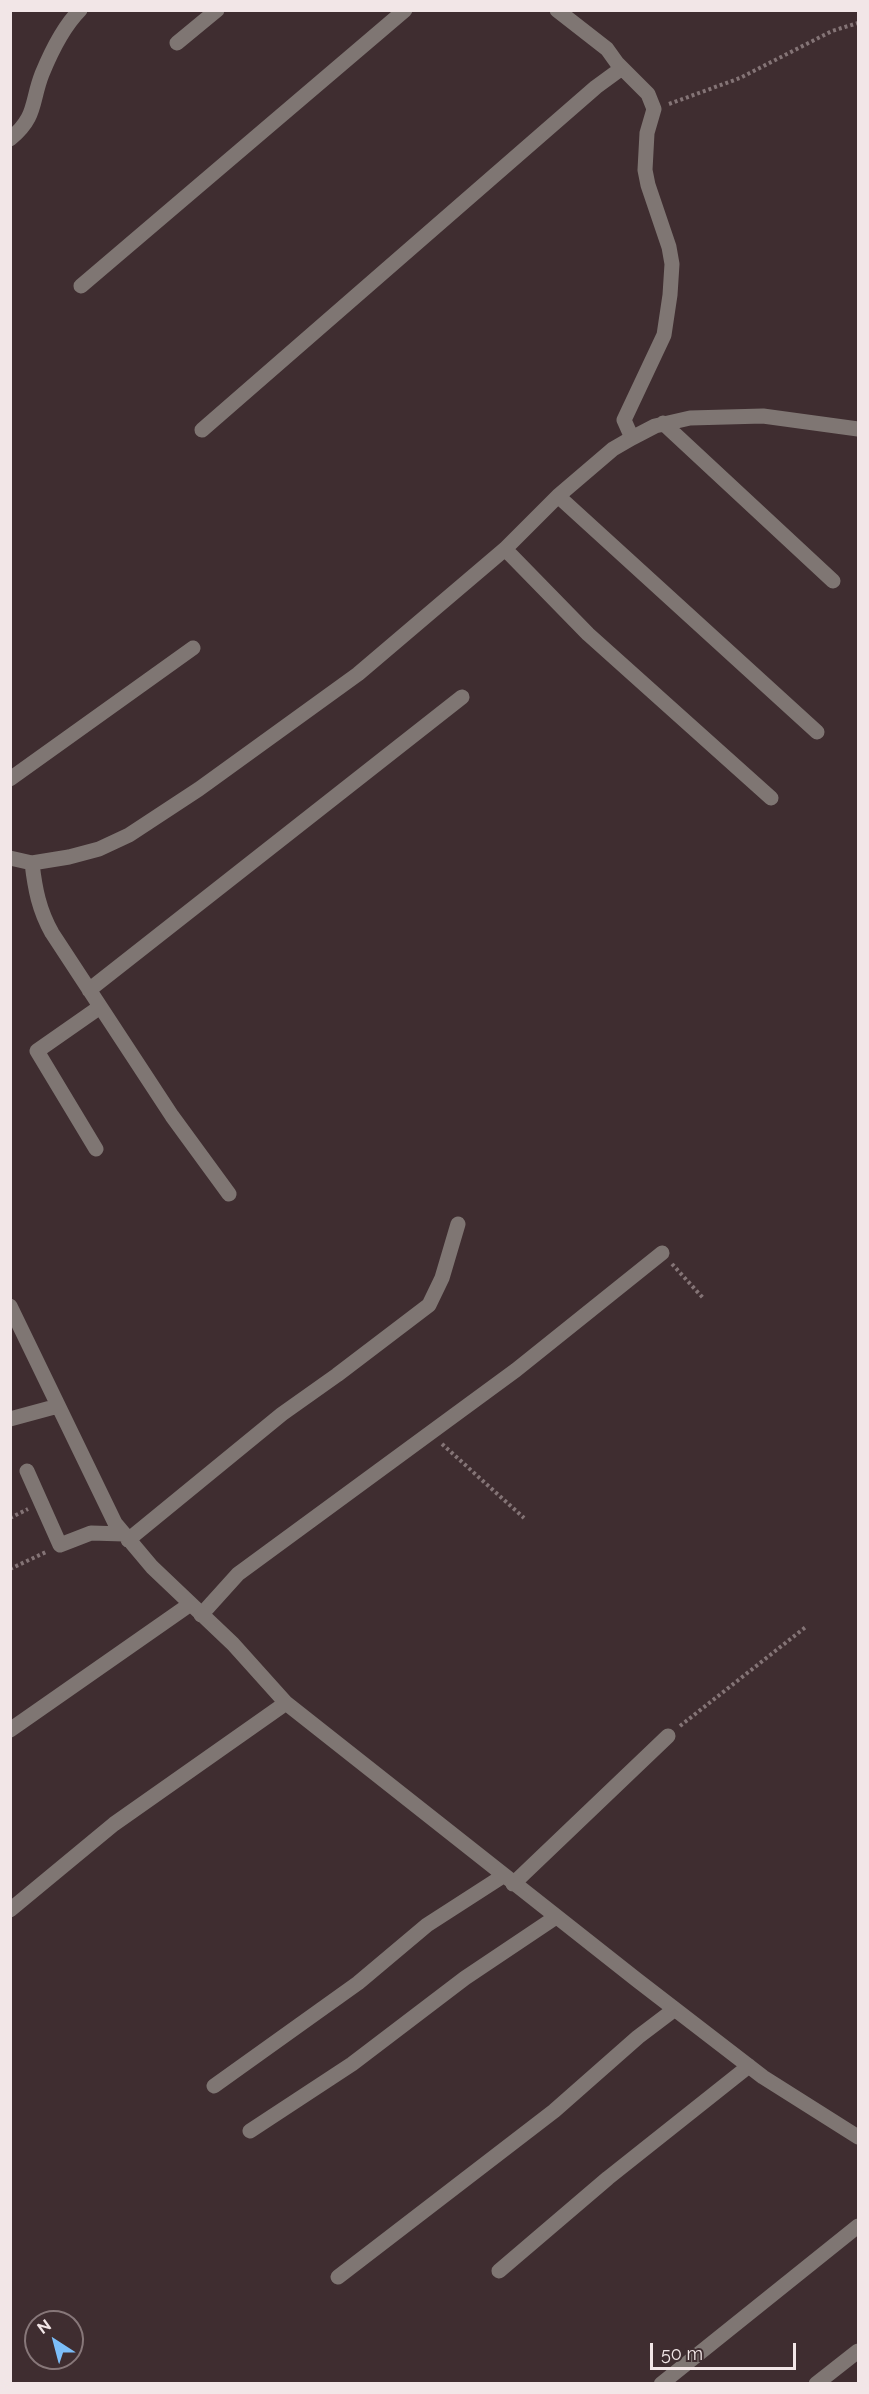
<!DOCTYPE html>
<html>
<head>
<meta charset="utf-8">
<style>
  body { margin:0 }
  #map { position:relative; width:869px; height:2394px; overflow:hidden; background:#3f2d30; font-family:Raleway,sans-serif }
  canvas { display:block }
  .frame { position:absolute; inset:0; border:12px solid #f2e6e7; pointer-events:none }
  .north { position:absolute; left:24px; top:2310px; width:60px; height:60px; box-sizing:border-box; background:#3f2d30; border:2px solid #877779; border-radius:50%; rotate:324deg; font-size:16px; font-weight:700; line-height:24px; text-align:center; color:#f2e6e7 }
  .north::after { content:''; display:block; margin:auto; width:21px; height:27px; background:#7cbef9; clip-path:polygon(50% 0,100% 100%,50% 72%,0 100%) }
  .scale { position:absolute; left:650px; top:2343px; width:146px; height:27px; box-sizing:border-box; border:3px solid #f2e6e7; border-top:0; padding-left:8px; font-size:18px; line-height:21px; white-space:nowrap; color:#f2e6e7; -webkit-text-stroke:4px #3f2d30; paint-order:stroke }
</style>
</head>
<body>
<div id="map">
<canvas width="869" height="2394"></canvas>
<div class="frame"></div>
<div class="north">N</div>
<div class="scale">50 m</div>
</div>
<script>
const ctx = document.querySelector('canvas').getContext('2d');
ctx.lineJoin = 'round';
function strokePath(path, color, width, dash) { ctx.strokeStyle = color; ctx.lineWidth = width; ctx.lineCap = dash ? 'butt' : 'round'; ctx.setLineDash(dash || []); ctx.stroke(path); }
strokePath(new Path2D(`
  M669,104L740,78L832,31L858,23
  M672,1264L704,1299
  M442,1444L524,1518
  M10,1518L28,1509
  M10,1569L46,1552
  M680,1726L807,1626`), '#847476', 4, [3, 3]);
strokePath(new Path2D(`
  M557,10L607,49L617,63L648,94L654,109L647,133L645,170L648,185L669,247L672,264L670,295L664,335L624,420L632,438
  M177,43L217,10
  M10,139C37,117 31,102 42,74C51,52 63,27 80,10
  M81,286L405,10
  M663,423L833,581
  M202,430L596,87L622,68
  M558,496L817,732
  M505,549L588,634L771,798
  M10,779L193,648
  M10,858L32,863L69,857L99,849L129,835L199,789L358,674L505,549L558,496L613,449L632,438L655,426L690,418L763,416L858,429
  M32,863C35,889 39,910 52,933L172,1116L229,1194
  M89,990L462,697
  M96,1149L37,1051L100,1007
  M10,1306L115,1523L152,1567L233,1644L286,1703L637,1980L763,2077L858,2137
  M10,1419L58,1406
  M27,1471L60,1545L91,1533L124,1534
  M128,1540L282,1414L337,1375L429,1305L442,1278L458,1224
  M201,1615L238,1574L516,1370L662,1253
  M10,1730L189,1605
  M513,1884L668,1736
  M10,1910L114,1824L286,1703
  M214,2086L358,1983L427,1925L503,1876
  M250,2131L352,2064L465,1978L556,1917
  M499,2271L608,2178L749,2066
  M338,2277L554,2111L638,2037L675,2009
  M661,2384L858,2226
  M816,2384L858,2351`), '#7f7673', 15);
</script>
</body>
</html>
